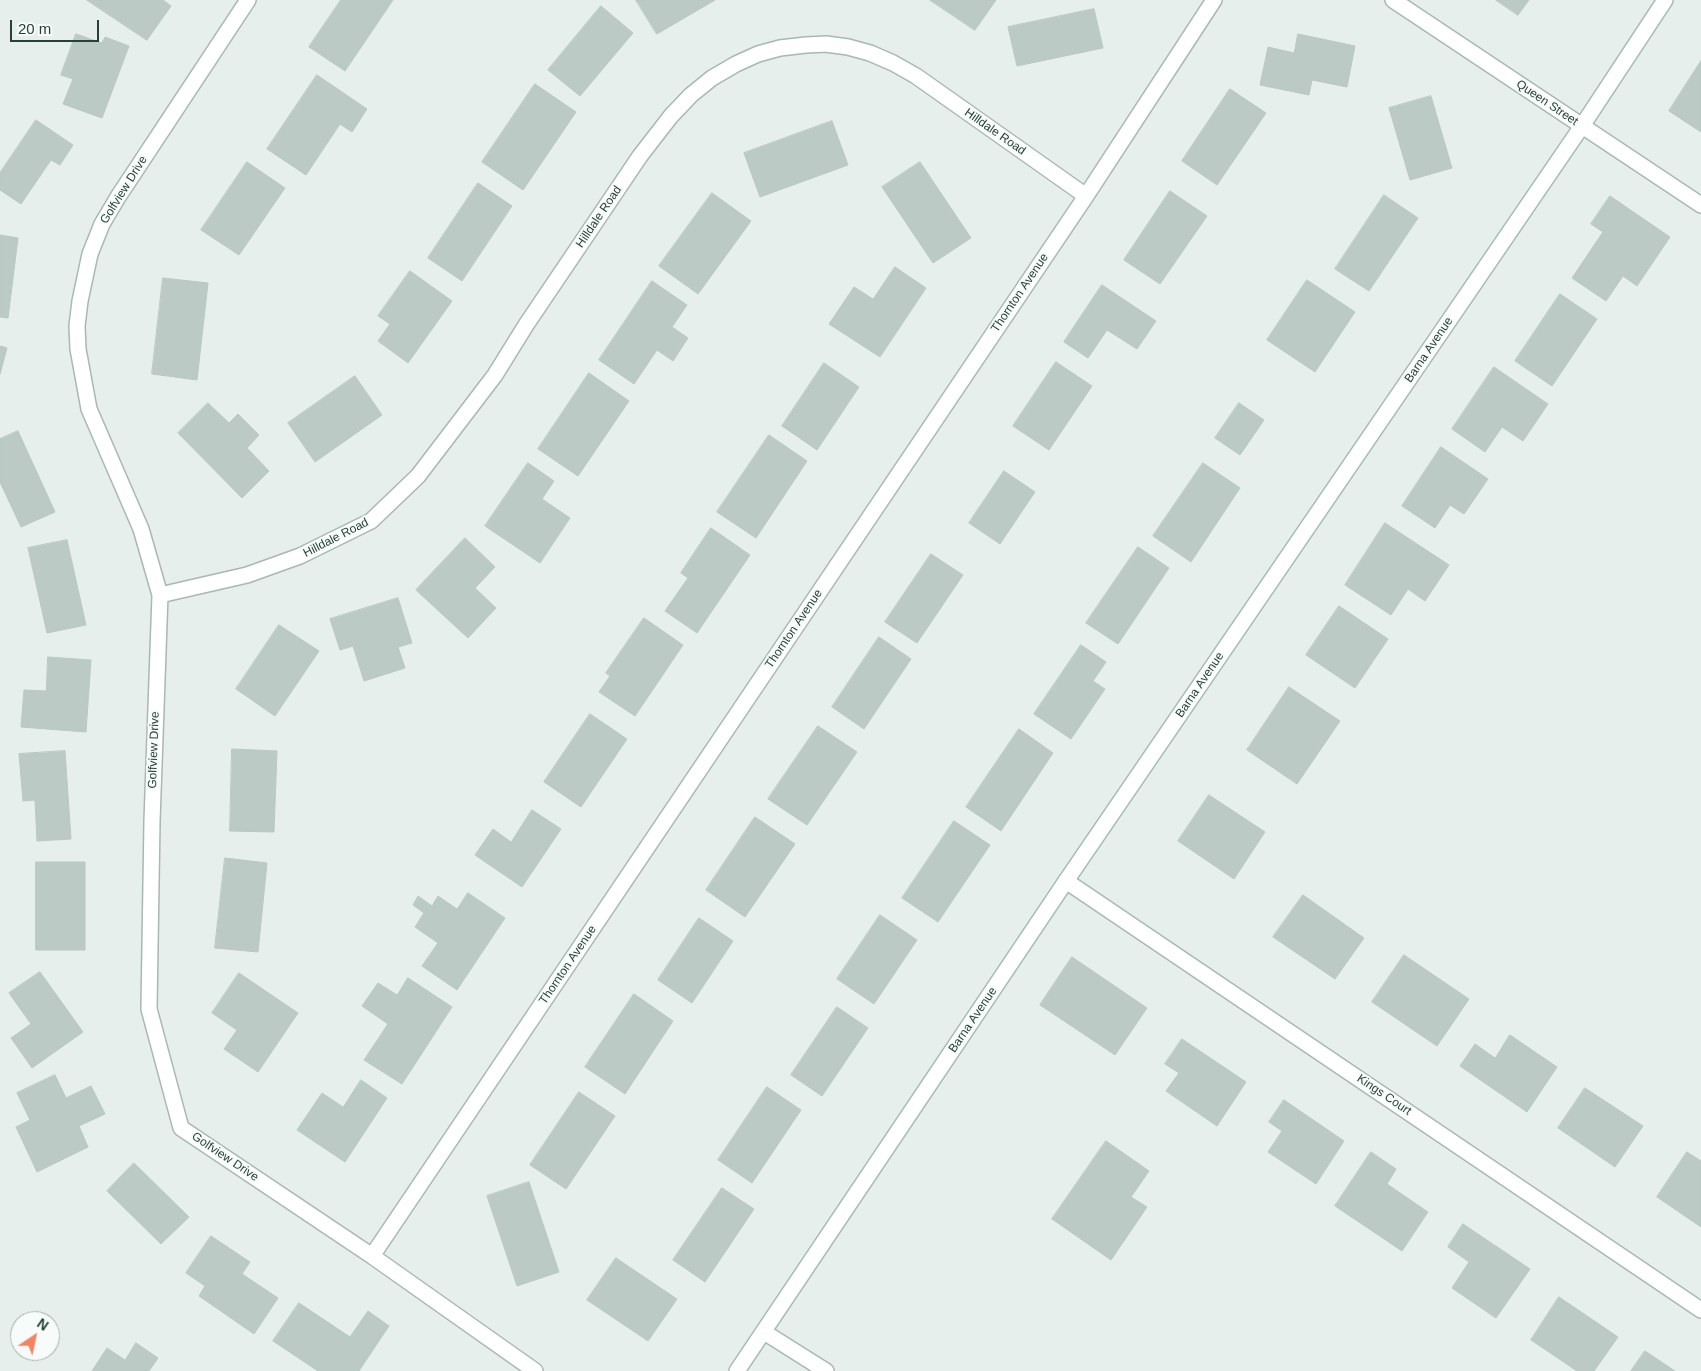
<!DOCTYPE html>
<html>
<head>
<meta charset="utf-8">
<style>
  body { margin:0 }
  #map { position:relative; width:1701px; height:1371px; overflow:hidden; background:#e6efeb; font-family:Arial,sans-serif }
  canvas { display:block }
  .north { position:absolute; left:10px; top:1311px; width:50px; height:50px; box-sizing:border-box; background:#f7fbf9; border:1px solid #a3b1ad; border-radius:50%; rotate:34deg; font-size:14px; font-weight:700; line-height:20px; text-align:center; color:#24423a }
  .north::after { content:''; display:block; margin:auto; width:18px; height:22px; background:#f4845f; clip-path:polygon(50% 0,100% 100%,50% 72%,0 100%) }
  .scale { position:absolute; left:10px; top:20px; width:89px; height:22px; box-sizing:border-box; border:2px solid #24423a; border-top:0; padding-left:6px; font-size:15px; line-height:18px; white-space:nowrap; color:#24423a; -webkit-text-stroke:4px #f7fbf9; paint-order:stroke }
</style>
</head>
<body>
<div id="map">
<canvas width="1701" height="1371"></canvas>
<div class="north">N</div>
<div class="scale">20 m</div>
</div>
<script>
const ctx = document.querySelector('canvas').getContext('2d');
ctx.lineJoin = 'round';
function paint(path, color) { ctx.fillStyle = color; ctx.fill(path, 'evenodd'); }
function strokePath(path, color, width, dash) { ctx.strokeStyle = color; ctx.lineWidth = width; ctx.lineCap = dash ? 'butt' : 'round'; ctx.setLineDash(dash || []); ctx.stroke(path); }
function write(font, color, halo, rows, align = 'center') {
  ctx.font = font + ' Arial,sans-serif'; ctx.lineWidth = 4; ctx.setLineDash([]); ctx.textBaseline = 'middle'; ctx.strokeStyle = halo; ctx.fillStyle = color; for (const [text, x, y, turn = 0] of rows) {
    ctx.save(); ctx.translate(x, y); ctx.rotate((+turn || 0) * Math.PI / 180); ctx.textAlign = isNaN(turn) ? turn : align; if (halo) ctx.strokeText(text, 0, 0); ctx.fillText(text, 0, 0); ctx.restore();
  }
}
const building = new Path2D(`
  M87,0H163L171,6L147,40Z
  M341,0H393L345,71L309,47Z
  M636,0H715L657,34Z
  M930,0H996L975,30Z
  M1496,0H1529L1518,15Z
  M601,6L633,33L580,96L548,70Z
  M1094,9L1103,48L1017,66L1008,27Z
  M76,34L102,43L105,37L129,46L102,118L63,104L73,79L61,75Z
  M1298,34L1355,46L1347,87L1312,80L1309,95L1260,85L1268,47L1294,53Z
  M1701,61V132L1669,111Z
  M317,75L367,109L352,132L340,124L306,175L267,149Z
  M535,84L576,112L523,190L482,162Z
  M1230,89L1266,113L1217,185L1182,161Z
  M1431,96L1452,168L1410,180L1389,108Z
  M36,120L73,145L60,165L51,160L21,204L0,190V173Z
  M832,121L848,165L760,197L744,153Z
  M247,162L285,188L239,255L201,230Z
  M920,162L971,238L933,263L882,187Z
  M478,183L512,206L462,281L428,258Z
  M1170,191L1207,216L1160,284L1124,260Z
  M712,193L751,221L698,294L659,266Z
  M1384,195L1418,218L1369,291L1335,269Z
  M1610,196L1670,237L1637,286L1623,276L1606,301L1572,278L1603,232L1591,224Z
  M0,235L18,238L8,318L0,317Z
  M895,267L926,288L880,357L829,324L854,287L873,299Z
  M410,271L452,301L408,363L378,341L390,324L378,316Z
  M163,278L208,283L197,380L152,374Z
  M1307,280L1355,312L1315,372L1267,340Z
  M652,281L687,305L672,327L688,338L673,361L657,350L634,384L599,360Z
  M1102,285L1156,321L1137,349L1107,330L1088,358L1064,342Z
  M1560,294L1597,319L1552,386L1515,361Z
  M0,346L7,348L0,374Z
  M1056,362L1092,386L1049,450L1013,426Z
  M824,363L859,387L817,450L782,426Z
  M1494,367L1548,404L1523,441L1502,427L1485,452L1452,429Z
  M589,373L629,401L578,476L538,449Z
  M355,376L382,415L315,462L288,423Z
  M208,403L229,423L238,414L259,435L247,448L269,471L242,498L178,433Z
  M1239,403L1264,420L1240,455L1215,438Z
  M18,431L55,512L21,527L0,482V439Z
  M769,435L807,461L756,538L717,512Z
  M1441,447L1488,479L1464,514L1450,505L1435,528L1402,506Z
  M528,463L554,481L542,499L570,518L540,563L485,526Z
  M1203,463L1240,488L1191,562L1153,536Z
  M1004,471L1035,492L1000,544L969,523Z
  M1385,523L1449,565L1425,601L1408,589L1391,615L1345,585Z
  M711,528L750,555L697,633L665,611L688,578L681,573Z
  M465,538L495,567L475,588L496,608L468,638L416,590Z
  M67,540L86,625L47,633L28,548Z
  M1138,547L1169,568L1118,644L1086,623Z
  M931,554L963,575L917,643L885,622Z
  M398,598L412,643L398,647L405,668L364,681L353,646L340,650L330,619Z
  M1339,606L1388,639L1355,688L1306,655Z
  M644,618L683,645L635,716L599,692L610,676L606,673Z
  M279,625L319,651L275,716L236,689Z
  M879,637L911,659L864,729L832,707Z
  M1081,645L1106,662L1093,681L1105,689L1071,739L1034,714Z
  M48,657L91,660L86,732L21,727L24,690L46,691Z
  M1289,687L1340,721L1297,784L1247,750Z
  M590,714L627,739L581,807L544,782Z
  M818,726L857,752L807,825L768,799Z
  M1019,729L1053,753L1001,831L966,807Z
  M232,749L277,751L274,832L230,831Z
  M65,751L71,839L37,841L35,800L23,801L19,754Z
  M1209,795L1265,832L1234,879L1178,841Z
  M532,810L561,829L522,887L475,855L493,829L511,842Z
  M755,817L795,844L745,917L706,890Z
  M954,821L990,845L938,922L902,898Z
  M225,858L267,863L258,952L215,948Z
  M36,862H85V950H36Z
  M468,893L505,918L457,990L422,966L438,943L415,927L424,913L413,905L418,896L432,906L438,896L457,909Z
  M1303,895L1364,938L1335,979L1273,937Z
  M880,915L917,940L874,1004L837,979Z
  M699,918L733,941L692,1003L658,980Z
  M1404,955L1469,999L1437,1046L1372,1002Z
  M1072,957L1147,1008L1115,1055L1040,1005Z
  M40,972L83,1032L32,1068L11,1038L31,1024L9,993Z
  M239,973L298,1013L258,1072L224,1049L237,1030L212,1013Z
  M408,978L452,1007L402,1084L364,1060L388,1024L362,1006L378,983L397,995Z
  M634,994L673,1021L625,1094L585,1067Z
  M837,1007L868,1028L822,1096L791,1075Z
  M1510,1035L1557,1067L1527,1112L1460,1066L1475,1044L1495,1058Z
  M1182,1039L1246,1082L1217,1126L1166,1091L1179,1073L1165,1064Z
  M55,1075L66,1098L91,1086L105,1114L79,1126L88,1147L37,1172L16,1127L30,1120L17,1093Z
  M361,1080L387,1098L345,1162L297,1130L322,1093L343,1107Z
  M767,1087L801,1110L752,1183L718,1160Z
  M1585,1088L1643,1126L1615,1167L1558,1128Z
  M579,1092L615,1116L566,1189L530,1165Z
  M1284,1100L1344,1141L1316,1184L1268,1152L1282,1131L1269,1122Z
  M1106,1141L1149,1171L1131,1197L1147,1207L1111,1260L1052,1219Z
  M1371,1152L1396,1169L1387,1184L1428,1212L1402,1251L1335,1206Z
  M1687,1152L1701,1161V1227L1657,1197Z
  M134,1163L189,1217L161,1244L107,1191Z
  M529,1182L559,1272L517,1286L487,1196Z
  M722,1188L754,1209L705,1282L673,1260Z
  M1463,1224L1530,1269L1496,1318L1452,1288L1469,1262L1448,1247Z
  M211,1236L250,1262L242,1274L278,1298L254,1334L199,1296L205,1286L186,1273Z
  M616,1258L677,1299L648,1341L587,1300Z
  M1559,1297L1618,1337L1594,1371H1577L1531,1340Z
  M299,1303L350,1337L368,1311L389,1326L359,1371H318L273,1341Z
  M136,1343L158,1358L149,1371H92L107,1348L125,1360Z
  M1645,1351L1675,1371H1631Z`);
paint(building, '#bbcac4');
strokePath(building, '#b8c9c2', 1);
const street = new Path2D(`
  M248,0L118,197L102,224L90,254L80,301L77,326L78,349L89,409L141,529L160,595L152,821L149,1009L181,1128L372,1256L535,1371
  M1393,0L1701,205
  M160,595L247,575L300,556L371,521L418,476L495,375L526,325L640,156L671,116L691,95L712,78L736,64L758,54L780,48L806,45L826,44L848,47L870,53L893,63L916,76L1086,196
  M1066,881L1701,1310
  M372,1256L1086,196L1214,0
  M764,1332L826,1371`);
const secondary = new Path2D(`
  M737,1371L1066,881L1582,126L1665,0`);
strokePath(street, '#a8b8b2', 18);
strokePath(secondary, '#a4bbb3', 18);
strokePath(street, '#fff', 15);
strokePath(secondary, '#fff', 15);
write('12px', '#24423a', '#f7fbf9', [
  ["Queen Street",1547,103,34],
  ["Hilldale Road",995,132,35],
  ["Golfview Drive",124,190,-58],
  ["Hilldale Road",599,217,-56],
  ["Thornton Avenue",1020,293,-56],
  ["Barna Avenue",1429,350,-56],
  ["Hilldale Road",336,538,-27],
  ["Thornton Avenue",794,629,-56],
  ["Barna Avenue",1200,685,-56],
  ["Golfview Drive",154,750,-88],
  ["Thornton Avenue",568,965,-56],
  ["Barna Avenue",973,1020,-56],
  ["Kings Court",1384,1095,34],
  ["Golfview Drive",225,1157,34]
]);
</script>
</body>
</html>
